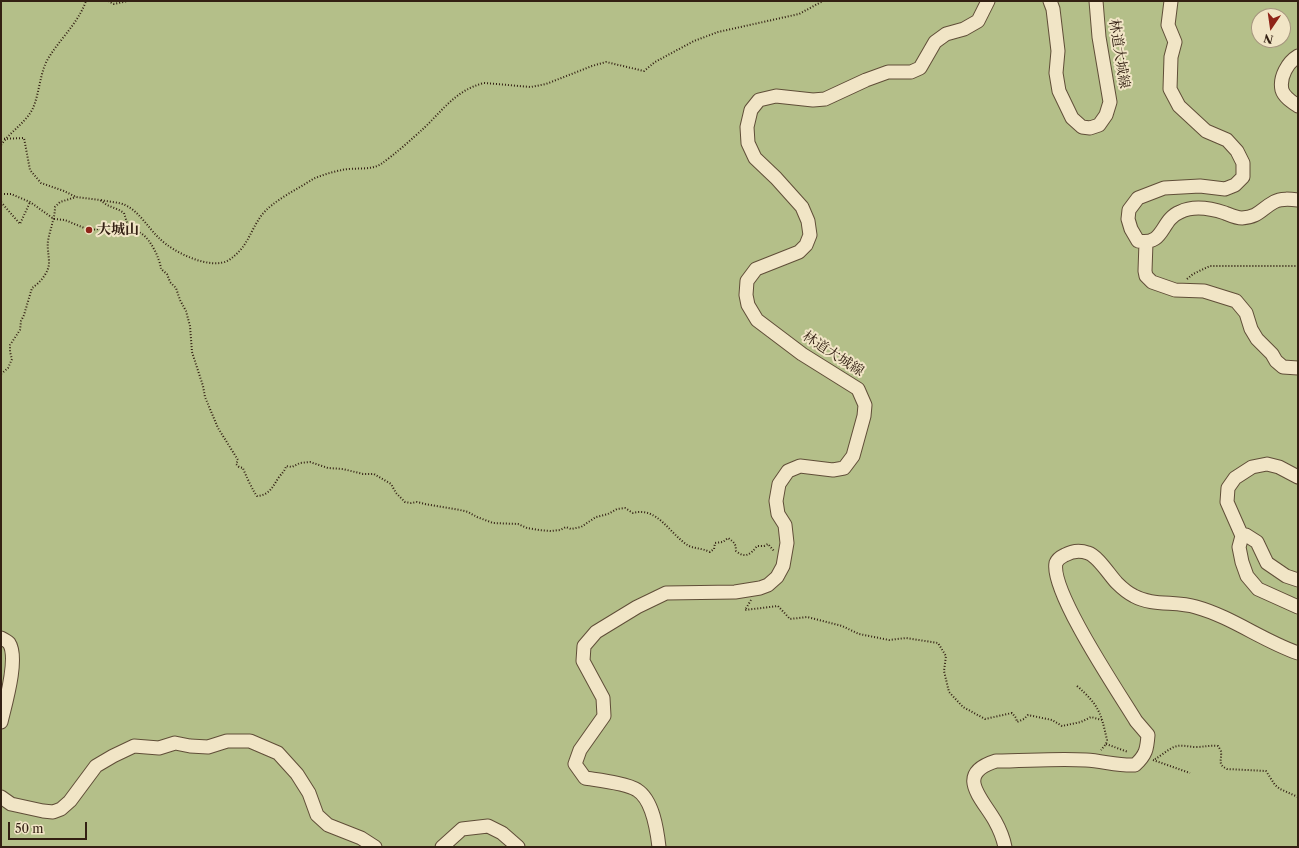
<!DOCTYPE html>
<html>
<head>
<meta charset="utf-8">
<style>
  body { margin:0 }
  #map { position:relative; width:1299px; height:848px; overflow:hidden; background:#e9d7a8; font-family:"Libre Caslon Text",serif }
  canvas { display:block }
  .frame { position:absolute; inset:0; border:2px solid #332013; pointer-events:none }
  .north { position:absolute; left:1251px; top:8px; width:40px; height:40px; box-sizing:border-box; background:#f1e5c6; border:1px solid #a5967e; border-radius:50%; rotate:193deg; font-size:11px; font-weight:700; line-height:16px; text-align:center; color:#332013 }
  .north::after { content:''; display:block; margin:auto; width:14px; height:18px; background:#8f2418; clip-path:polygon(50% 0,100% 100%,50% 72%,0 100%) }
  .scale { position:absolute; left:8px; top:822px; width:79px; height:18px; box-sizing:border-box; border:2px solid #332013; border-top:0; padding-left:5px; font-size:12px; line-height:14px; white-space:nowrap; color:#332013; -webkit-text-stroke:3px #f1e5c6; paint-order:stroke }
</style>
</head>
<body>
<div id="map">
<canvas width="1299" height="848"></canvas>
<div class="frame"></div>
<div class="north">N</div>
<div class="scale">50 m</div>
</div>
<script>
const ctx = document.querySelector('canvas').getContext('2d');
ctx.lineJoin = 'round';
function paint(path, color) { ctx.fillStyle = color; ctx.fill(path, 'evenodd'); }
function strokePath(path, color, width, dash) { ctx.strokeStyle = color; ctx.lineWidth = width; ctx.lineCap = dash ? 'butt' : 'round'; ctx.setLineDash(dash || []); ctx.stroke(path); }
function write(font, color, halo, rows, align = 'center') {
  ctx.font = font + ' "Libre Caslon Text","Noto Serif JP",serif'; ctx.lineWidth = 4; ctx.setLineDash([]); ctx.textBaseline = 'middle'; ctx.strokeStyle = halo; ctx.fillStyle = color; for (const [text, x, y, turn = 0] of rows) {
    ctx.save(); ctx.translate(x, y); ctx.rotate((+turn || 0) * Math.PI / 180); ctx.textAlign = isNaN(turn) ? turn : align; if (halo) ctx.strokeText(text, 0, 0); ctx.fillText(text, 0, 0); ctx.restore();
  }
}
paint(new Path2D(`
  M1,1H1298V847H1ZM1259,16H1283V40H1259Z`), '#b4bf89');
const minor = new Path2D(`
  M1050,1L1053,9L1058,51L1056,73L1059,91L1072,118L1082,127L1090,128L1099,125L1106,115L1110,102L1099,37L1096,1
  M1171,1L1168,25L1175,42L1171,57L1170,89L1179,106L1206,131L1227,140L1237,151L1243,163V177L1235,185L1225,189L1200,186L1164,188L1138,198L1129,210L1128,219L1131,229L1138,241C1165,246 1160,220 1180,212C1194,205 1210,208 1225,213C1230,215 1236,218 1242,218C1259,217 1261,209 1274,202C1281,198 1290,199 1298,200
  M1298,56C1288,62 1279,77 1282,90C1284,97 1292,102 1298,106
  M1146,242L1145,271L1146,276L1152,282L1175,290L1204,291L1236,301L1246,313L1251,329L1257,339L1272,354L1276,361L1283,367L1298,368
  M1242,536L1227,502L1228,488L1235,478L1252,467L1267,464L1279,467L1298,477
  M1298,580L1286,576L1267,563L1257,542L1246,535L1242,536L1239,547L1242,562L1247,576L1258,589L1298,607
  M1,638C3,639 7,641 9,643C19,658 5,705 1,722
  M1,797L11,804L43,811L53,812L61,809L70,801L96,766L113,756L134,746L159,748L175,743L190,746L208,747L227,741H250L278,753L297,774L309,793L317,815L328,825L361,838L375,847
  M442,847L462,829L488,826L502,833L518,847
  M659,847C657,830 653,800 637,790C627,783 597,780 585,778L575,764L580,750L604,716L603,698L583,661L584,646L596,632L637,607L666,593L735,592L760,588L768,585L777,577L783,566L787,543L785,525L778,514L776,501L779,484L788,471L800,466L833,470L844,468L853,456L864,416L865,405L858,389L802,354L757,320L748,305L746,295L747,281L756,269L799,252L806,245L810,235L808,221L802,207L776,178L755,158L748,143L747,127L751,110L759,100L776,96L813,100L825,99L866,80L888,72H911L920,68L935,42L946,34L964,29L978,21L988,1
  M1005,847C1003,837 1000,830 995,821C982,798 954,774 996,761C1025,761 1057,758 1086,760C1103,761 1119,766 1135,765C1146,755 1147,749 1148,735L1136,721C1119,693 1050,591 1056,563C1058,558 1061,557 1065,555C1072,551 1080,550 1088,553C1098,556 1110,576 1117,583C1122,588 1128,593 1134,596C1152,606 1176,601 1196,607C1232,617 1263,641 1298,653`);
strokePath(minor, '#604e38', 15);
strokePath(new Path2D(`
  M108,1L114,4L128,1
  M1,139L24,138L30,170L41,183L64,191L76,197L100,200L107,205L119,210L124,213L128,226C132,228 137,231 142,234C151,240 160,259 161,269L167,274L170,282L176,288L180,300L186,311L190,326L192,352L203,386L205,397L218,428L238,460L236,464L239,467L243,468C245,474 254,493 257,496C270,495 273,486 279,477C282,473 285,471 286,466L292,467L300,463L310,462L328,468L343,469L363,474H374L391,484L396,493L405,502L411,503L417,502L425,504L460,510L468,512L477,517L493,523L518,524L527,528L539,530L551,531L560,530L566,527L571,529L581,527L596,517L608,514L617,509L625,508L633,513C658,506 670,535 689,546C696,549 702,548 710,552L714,549L715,543L723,542L728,538C734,542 736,544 736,551C745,559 751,554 757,546H764L768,544L774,551
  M1,145C10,132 24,124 32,110C40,94 39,73 49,57C61,38 78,23 86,1
  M1,194H11L30,202L54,219L65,220L89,230L128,226
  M101,200C109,202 119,202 125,205C140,212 148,228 160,239C173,252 211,271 229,260C248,247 249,233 261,216C272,201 298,189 313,179C322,175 332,172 342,170C354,167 370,171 381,164C394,155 412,139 424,128C443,110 456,90 484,83L531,87L546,84L592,66L606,62L644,71L655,62L694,41L718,32L799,14L823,1
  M1,202L20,224L30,202
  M1187,279L1193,274L1210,266H1298
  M1,374L8,368L12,359L10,352V345L20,330L21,321L24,315L32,288C40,283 49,272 49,263C49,255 47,248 48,241C50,229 55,218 55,207L60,202L76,197
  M751,600L745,610L778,606L790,619L807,617L842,626L859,634L889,640L906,638L938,643L946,656L944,671L949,692L963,707L985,719L1012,713L1016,718L1017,722L1024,719L1028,715L1052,720L1062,726L1081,722L1091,717L1102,720
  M1077,686C1099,705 1101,713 1107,740L1106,744L1101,750
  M1106,744L1128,752
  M1155,759C1161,756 1167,750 1174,747C1181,744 1188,747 1196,747C1204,747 1210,745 1218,746C1219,748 1221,750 1221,752C1222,760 1217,764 1227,769L1266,771L1275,785L1280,789L1298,797
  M1153,760L1190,773`), '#332013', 2, [1, 2]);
strokePath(minor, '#f1e5c6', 13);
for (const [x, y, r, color] of [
  [89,230,4,"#8f2418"]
]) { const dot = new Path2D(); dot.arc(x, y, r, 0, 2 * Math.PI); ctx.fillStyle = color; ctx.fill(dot); strokePath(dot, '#f1e5c6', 1.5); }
write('14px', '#332013', '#f1e5c6', [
  ["林道大城線",1119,54,81],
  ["林道大城線",833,354,33]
]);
write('bold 14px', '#332013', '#f1e5c6', [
  ["大城山",97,230]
], 'left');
</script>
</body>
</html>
